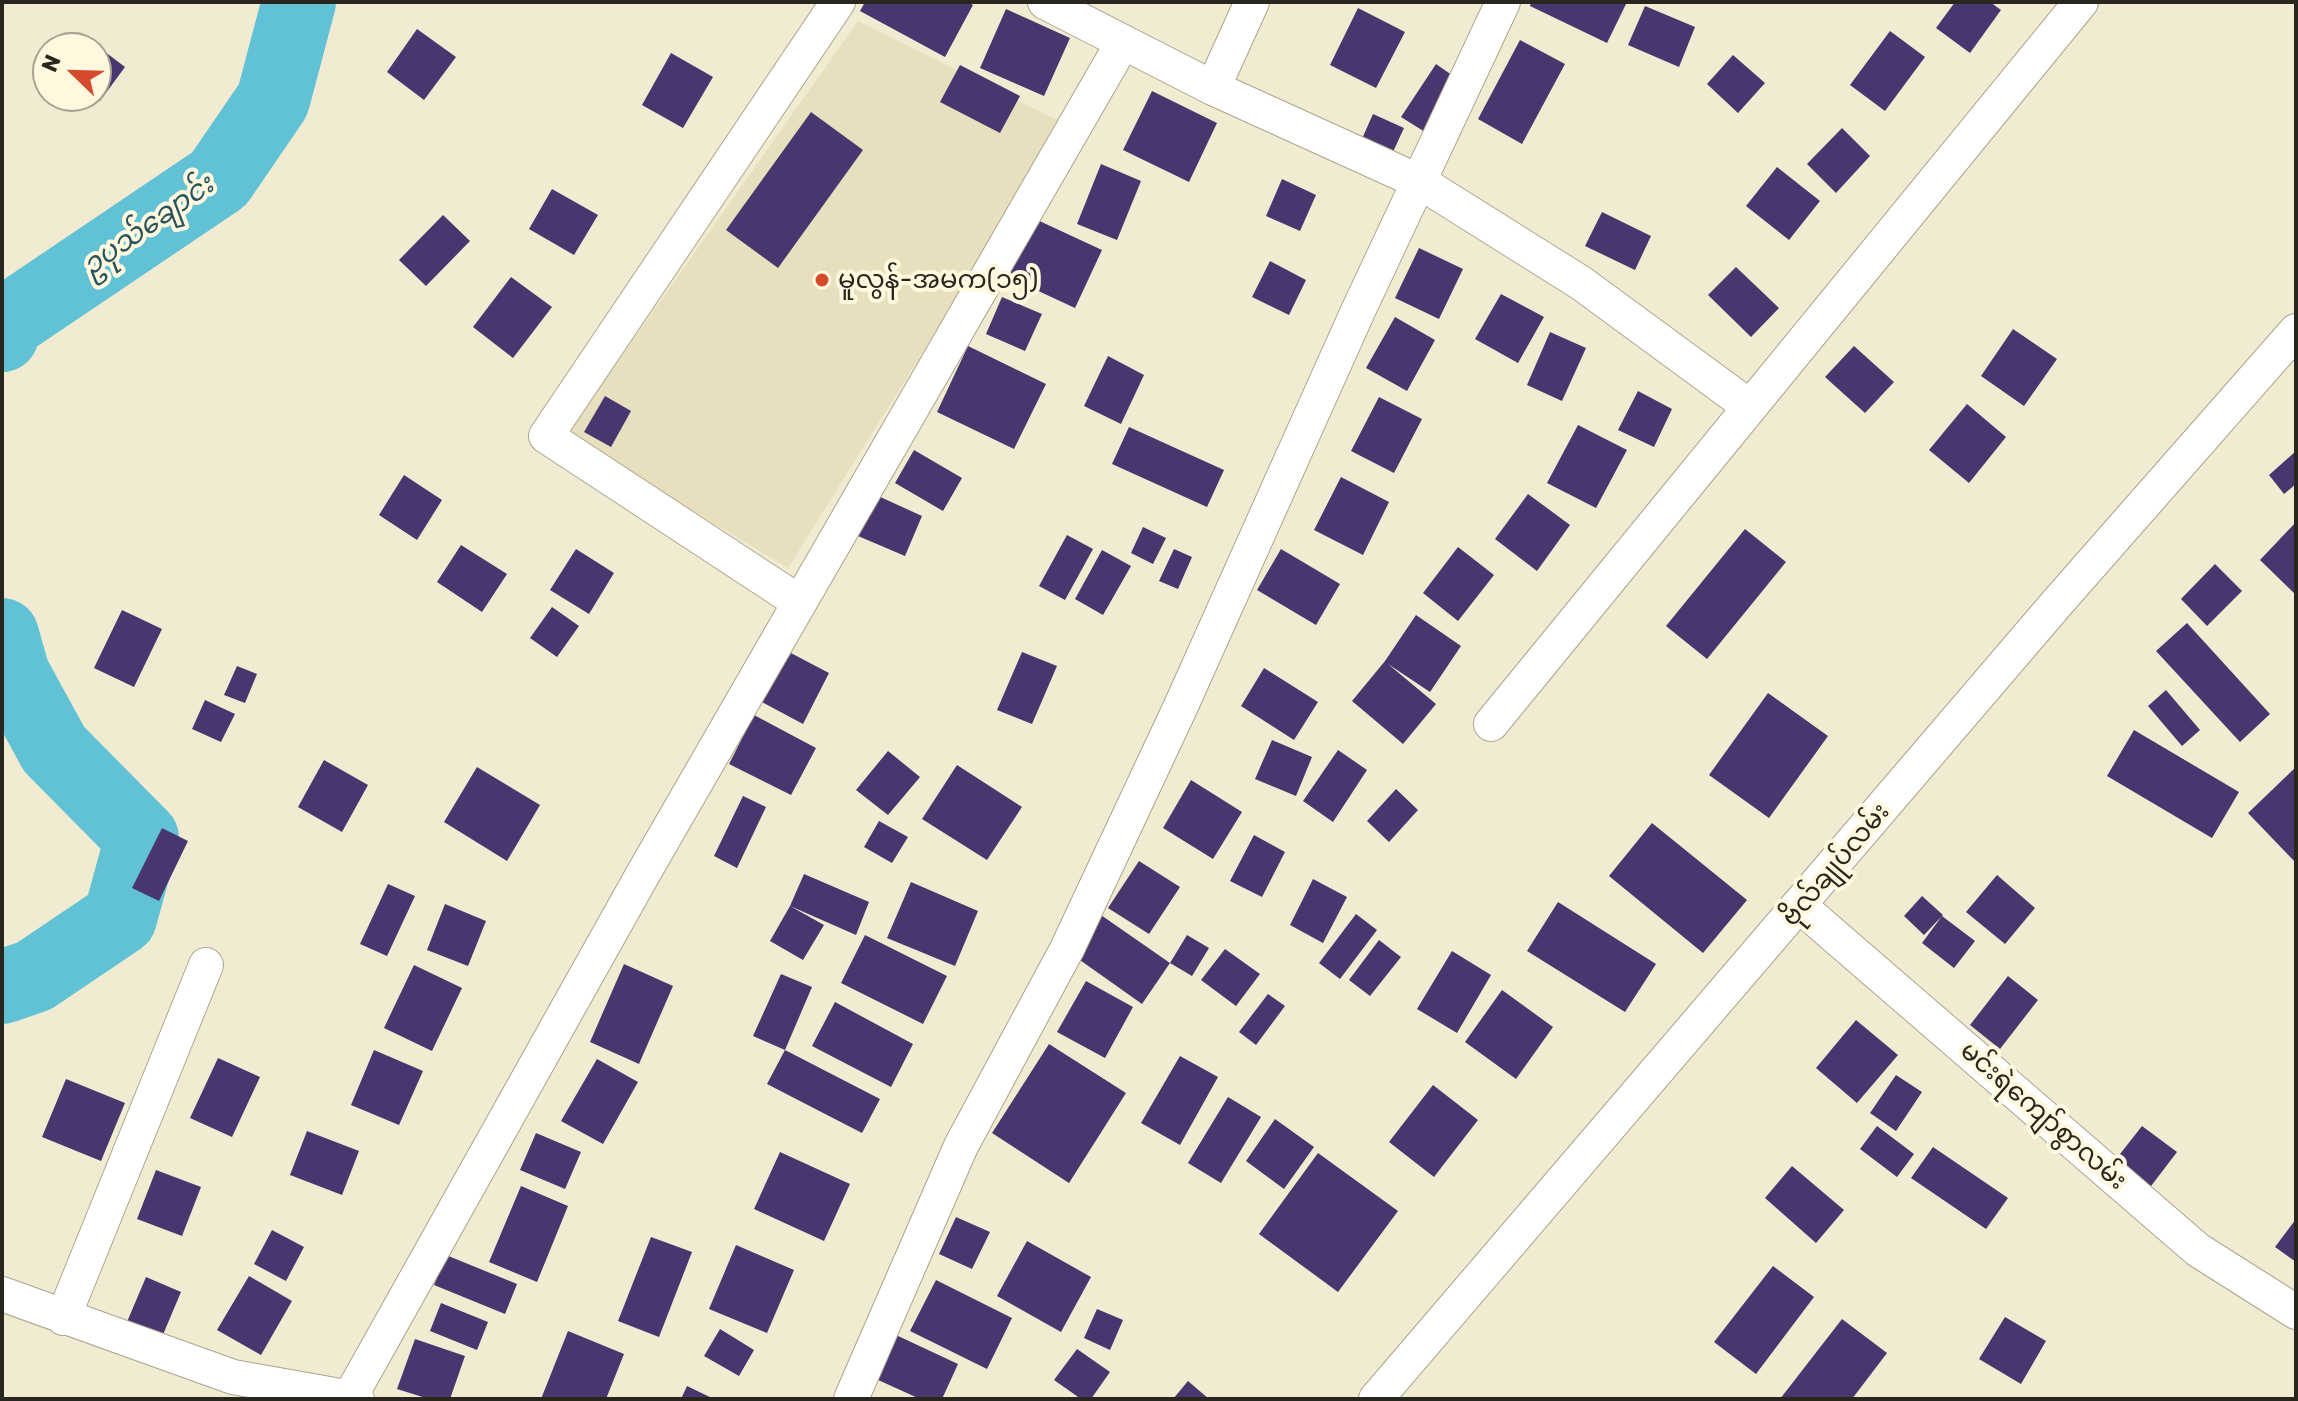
<!DOCTYPE html>
<html>
<head>
<meta charset="utf-8">
<style>
  body { margin:0 }
  #map { position:relative; width:2298px; height:1401px; overflow:hidden; background:#f1ebd2; font-family:Rubik,sans-serif }
  canvas { display:block }
  .frame { position:absolute; inset:0; border:4px solid #28261d; pointer-events:none }
  .north { position:absolute; left:32px; top:32px; width:80px; height:80px; box-sizing:border-box; background:#fff8df; border:2px solid #a9a491; border-radius:50%; rotate:293deg; font-size:22px; font-weight:700; line-height:32px; text-align:center; color:#28261d }
  .north::after { content:''; display:block; margin:auto; width:28px; height:36px; background:#d54a2b; clip-path:polygon(50% 0,100% 100%,50% 72%,0 100%) }
</style>
</head>
<body>
<div id="map">
<canvas width="2298" height="1401"></canvas>
<div class="frame"></div>
<div class="north">N</div>
</div>
<script>
const ctx = document.querySelector('canvas').getContext('2d');
ctx.lineJoin = 'round';
function paint(path, color) { ctx.fillStyle = color; ctx.fill(path, 'evenodd'); }
function strokePath(path, color, width, dash) { ctx.strokeStyle = color; ctx.lineWidth = width; ctx.lineCap = dash ? 'butt' : 'round'; ctx.setLineDash(dash || []); ctx.stroke(path); }
function write(font, color, halo, rows, align = 'center') {
  ctx.font = font + ' Rubik,"Noto Sans Myanmar",sans-serif'; ctx.lineWidth = 8; ctx.setLineDash([]); ctx.textBaseline = 'middle'; ctx.strokeStyle = halo; ctx.fillStyle = color; for (const [text, x, y, turn = 0] of rows) {
    ctx.save(); ctx.translate(x, y); ctx.rotate((+turn || 0) * Math.PI / 180); ctx.textAlign = isNaN(turn) ? turn : align; if (halo) ctx.strokeText(text, 0, 0); ctx.fillText(text, 0, 0); ctx.restore();
  }
}
paint(new Path2D(`
  M858,21L1065,124L788,568L566,435Z`), '#e7dfbe');
strokePath(new Path2D(`
  M2,335L4,324L219,179L273,100L299,2
  M2,635L13,674L54,749L142,838L120,918L34,976L2,987`), '#62c2d5', 74);
paint(new Path2D(`
  M865,2H967L973,5L945,57L860,11Z
  M1531,2H1627L1607,43L1530,6Z
  M1955,2H1990L2001,10L1970,53L1936,28Z
  M1645,6L1695,27L1679,67L1628,45Z
  M1358,8L1405,32L1376,88L1330,65Z
  M1006,9L1070,38L1044,96L980,68Z
  M417,29L456,57L424,100L387,72Z
  M1890,31L1925,57L1885,111L1850,85Z
  M1520,40L1565,64L1522,144L1478,119Z
  M92,42L125,67L100,101L96,98V48H87Z
  M671,53L713,77L683,128L642,105Z
  M1733,55L1765,83L1738,113L1707,84Z
  M1436,64L1459,80L1425,132L1401,117Z
  M960,65L1020,96L1000,133L940,102Z
  M1152,91L1217,123L1189,182L1123,150Z
  M811,112L863,150L778,268L726,230Z
  M1373,114L1404,128L1392,154L1361,141Z
  M1842,128L1870,156L1836,193L1807,164Z
  M1101,164L1141,181L1117,240L1077,224Z
  M1777,167L1820,201L1789,240L1746,206Z
  M1282,179L1316,195L1300,231L1266,216Z
  M552,189L598,215L574,255L529,229Z
  M1602,212L1651,236L1635,270L1585,246Z
  M443,215L470,241L426,286L399,260Z
  M1033,218L1102,250L1075,308L1006,276Z
  M1419,248L1463,269L1439,319L1395,298Z
  M1270,261L1306,280L1289,315L1252,297Z
  M1736,267L1779,308L1751,337L1708,295Z
  M511,277L552,307L513,358L473,327Z
  M1501,294L1544,317L1518,363L1475,339Z
  M1002,297L1042,314L1025,351L986,334Z
  M1395,317L1435,340L1407,391L1366,368Z
  M2013,329L2057,359L2024,406L1981,376Z
  M1550,332L1586,348L1562,401L1527,385Z
  M968,346L1046,384L1014,449L937,412Z
  M1854,346L1894,382L1865,413L1825,377Z
  M1108,356L1144,375L1121,424L1084,406Z
  M1638,391L1672,409L1654,447L1618,430Z
  M605,396L631,411L611,447L584,432Z
  M1379,397L1422,419L1394,473L1351,451Z
  M1967,404L2006,437L1969,483L1929,450Z
  M1578,425L1627,450L1596,508L1547,483Z
  M1129,427L1224,470L1207,507L1112,464Z
  M914,450L962,478L943,511L895,483Z
  M2296,451V484L2284,494L2269,475Z
  M404,475L442,500L417,540L379,515Z
  M1341,477L1389,502L1363,555L1314,530Z
  M1528,494L1570,525L1537,571L1495,539Z
  M876,495L922,516L905,556L858,536Z
  M2296,522V595L2260,560Z
  M1143,527L1166,538L1153,564L1131,553Z
  M1745,529L1786,562L1707,659L1666,626Z
  M1067,535L1093,549L1065,600L1039,586Z
  M461,545L507,574L482,612L437,582Z
  M1458,547L1494,575L1458,621L1423,593Z
  M576,549L614,573L589,614L550,590Z
  M1174,549L1192,557L1178,589L1159,581Z
  M1281,549L1340,584L1316,625L1257,590Z
  M1102,550L1131,566L1103,615L1075,599Z
  M2215,564L2242,591L2207,626L2181,599Z
  M552,607L579,626L557,657L530,638Z
  M122,610L162,629L134,687L94,668Z
  M1416,615L1461,646L1430,692L1388,664L1436,704L1403,744L1352,701L1385,661Z
  M2187,623L2270,714L2240,742L2156,651Z
  M787,651L829,673L803,724L760,701Z
  M1022,652L1057,666L1032,724L997,710Z
  M237,666L257,674L245,703L224,695Z
  M1264,668L1318,702L1294,740L1241,706Z
  M2166,690L2200,730L2182,746L2148,706Z
  M1768,693L1828,736L1769,818L1709,775Z
  M205,700L235,714L221,742L192,729Z
  M754,715L816,748L791,795L729,764Z
  M2134,730L2239,792L2212,838L2107,776Z
  M1272,740L1312,757L1296,796L1255,779Z
  M1338,750L1367,770L1333,822L1303,801Z
  M888,751L920,777L888,815L856,790Z
  M324,760L368,785L342,832L298,807Z
  M957,765L1022,807L987,860L922,819Z
  M477,767L540,805L507,861L444,822Z
  M2296,767V863L2248,813Z
  M1191,780L1242,812L1213,859L1163,828Z
  M1396,789L1418,810L1389,842L1367,821Z
  M743,796L766,807L737,868L714,856Z
  M879,821L908,837L892,863L864,847Z
  M1652,823L1747,900L1703,953L1609,876Z
  M162,828L188,841L159,901L132,888Z
  M1254,835L1285,852L1262,897L1230,881Z
  M1139,861L1180,887L1149,934L1108,908Z
  M804,874L869,902L856,935L790,906Z
  M1997,875L2035,908L2005,944L1966,912Z
  M1313,879L1347,897L1323,943L1290,925Z
  M911,882L978,911L955,966L887,938Z
  M388,884L415,896L387,956L360,944Z
  M1922,896L1943,915L1924,935L1904,916Z
  M1558,902L1656,964L1625,1012L1527,951Z
  M445,904L486,921L468,966L427,950Z
  M790,906L824,925L803,960L770,941Z
  M1098,913L1170,963L1142,1004L1070,953Z
  M1356,914L1377,930L1340,979L1319,963Z
  M1942,916L1975,941L1954,968L1922,943Z
  M865,935L947,976L923,1024L841,983Z
  M1187,935L1209,948L1192,976L1170,963Z
  M1379,940L1401,957L1370,996L1349,980Z
  M1225,949L1260,974L1236,1006L1201,980Z
  M1452,951L1491,975L1457,1033L1417,1009Z
  M624,964L673,986L639,1064L590,1042Z
  M414,965L462,988L432,1051L384,1028Z
  M781,974L812,987L785,1050L753,1036Z
  M2008,976L2038,1000L2000,1049L1970,1025Z
  M1086,981L1133,1007L1105,1058L1057,1032Z
  M1502,990L1553,1027L1516,1079L1465,1042Z
  M1268,994L1285,1006L1256,1045L1239,1032Z
  M835,1002L913,1044L891,1087L812,1046Z
  M1856,1020L1898,1055L1857,1103L1816,1068Z
  M1049,1044L1126,1093L1069,1183L992,1133Z
  M374,1050L423,1071L399,1125L351,1105Z
  M785,1050L880,1099L862,1133L767,1084Z
  M1180,1056L1218,1077L1180,1145L1141,1123Z
  M218,1058L260,1077L232,1137L190,1118Z
  M597,1059L638,1082L603,1144L561,1121Z
  M1896,1075L1922,1092L1896,1131L1870,1113Z
  M66,1079L125,1103L101,1161L42,1137Z
  M1433,1085L1478,1120L1434,1177L1389,1142Z
  M1228,1097L1261,1117L1221,1183L1188,1163Z
  M1275,1119L1314,1147L1284,1189L1246,1161Z
  M1877,1126L1914,1154L1897,1177L1860,1149Z
  M2142,1126L2177,1152L2148,1190L2113,1163Z
  M307,1131L359,1151L342,1195L290,1175Z
  M536,1133L581,1152L565,1189L520,1170Z
  M1933,1147L2008,1198L1986,1229L1911,1178Z
  M780,1152L850,1184L824,1241L754,1209Z
  M1318,1153L1398,1211L1338,1292L1259,1234Z
  M1792,1166L1844,1210L1816,1243L1765,1198Z
  M156,1170L201,1187L182,1236L137,1219Z
  M521,1186L568,1206L537,1282L489,1262Z
  M956,1217L990,1232L972,1269L939,1254Z
  M2296,1219V1262L2275,1247Z
  M272,1230L304,1247L286,1281L254,1264Z
  M651,1237L692,1252L659,1337L618,1321Z
  M1027,1241L1091,1277L1061,1332L997,1296Z
  M736,1245L794,1270L767,1333L709,1309Z
  M446,1255L517,1284L505,1314L434,1285Z
  M1773,1266L1814,1297L1756,1374L1714,1342Z
  M249,1276L292,1301L261,1355L217,1330Z
  M146,1277L181,1292L159,1344L124,1329Z
  M936,1280L1012,1318L987,1369L910,1331Z
  M441,1303L488,1322L477,1350L430,1331Z
  M1097,1309L1123,1320L1110,1350L1084,1338Z
  M2005,1317L2046,1341L2021,1384L1979,1359Z
  M1842,1319L1887,1353L1852,1399H1780Z
  M720,1329L754,1350L739,1376L704,1356Z
  M568,1331L624,1354L606,1399H541Z
  M896,1335L958,1364L942,1399H920L876,1379Z
  M415,1339L465,1356L450,1399H429L397,1389Z
  M1077,1349L1110,1372L1091,1399H1081L1054,1380Z
  M1188,1381L1209,1399H1173Z
  M687,1386L714,1399H681Z`), '#48376f');
const street = new Path2D(`
  M1045,2L1213,88L1420,182L1581,283L1750,407
  M1213,88L1252,2
  M799,602L546,436L838,2
  M1491,724L2081,2
  M1801,907L2198,1250L2296,1312
  M2,1294L233,1377L357,1399
  M63,1318L206,965
  M350,1397L643,874L1122,44
  M851,1399L961,1146L1067,949L1180,708L1358,311L1503,2
  M1376,1399L2057,603L2296,331`);
strokePath(street, '#aba58d', 36);
strokePath(street, '#fff', 34);
for (const [x, y, r, color] of [
  [822,280,8,"#d54a2b"]
]) { const dot = new Path2D(); dot.arc(x, y, r, 0, 2 * Math.PI); ctx.fillStyle = color; ctx.fill(dot); strokePath(dot, '#fff8df', 3); }
write('26px', '#28261d', '#fff8df', [
  ["မူလွန်-အမက(၁၅)",838,280]
], 'left');
write('26px', '#28261d', '#fff8df', [
  ["ဗိုလ်ချုပ်လမ်း",1836,865,-50],
  ["မင်းရဲကျော်စွာလမ်း",2043,1116,41]
]);
write('italic 28px', '#28535c', '#fff8df', [
  ["ဥပုသ်ချောင်း",148,226,-35]
]);
</script>
</body>
</html>
